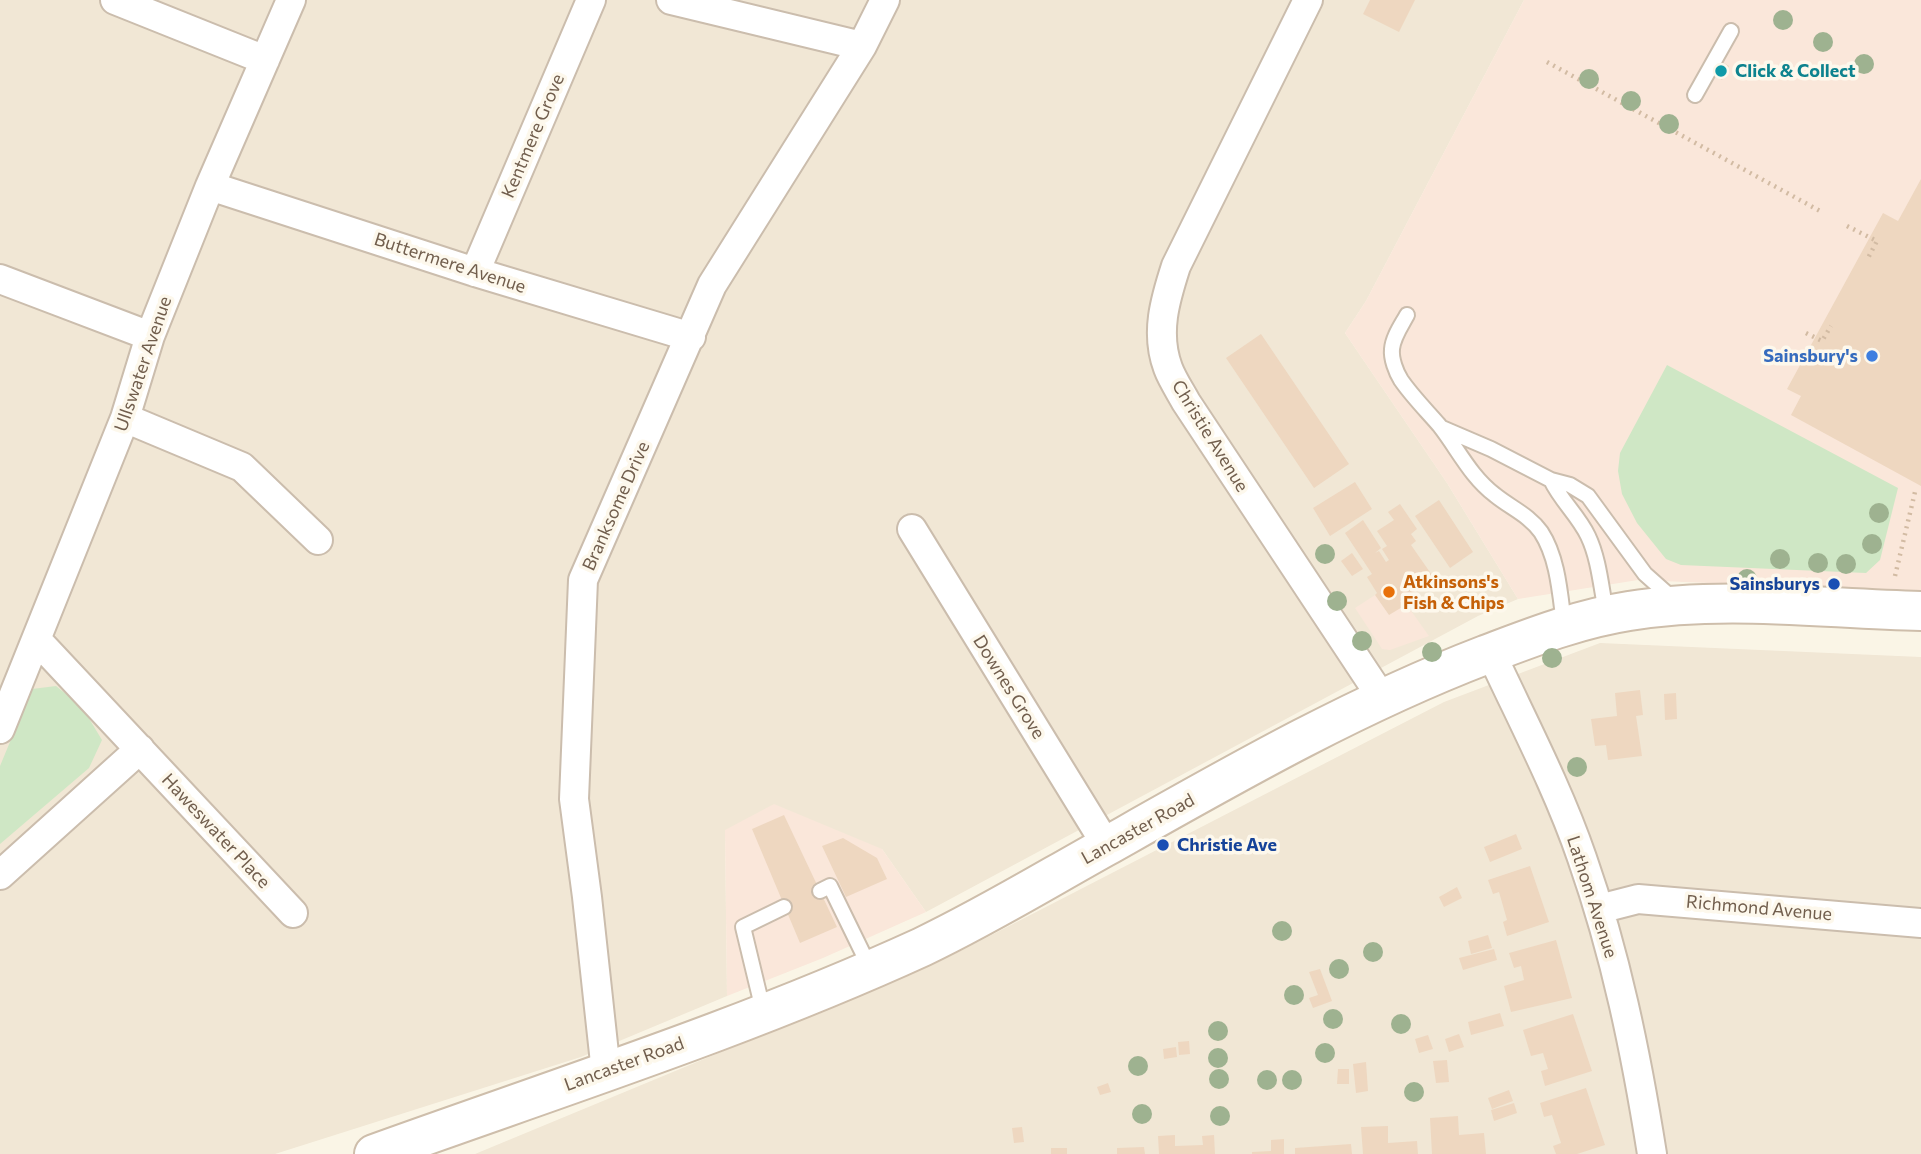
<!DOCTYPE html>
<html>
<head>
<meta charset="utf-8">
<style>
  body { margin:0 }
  canvas { display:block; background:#faf5e6 }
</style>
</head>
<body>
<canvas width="1921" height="1154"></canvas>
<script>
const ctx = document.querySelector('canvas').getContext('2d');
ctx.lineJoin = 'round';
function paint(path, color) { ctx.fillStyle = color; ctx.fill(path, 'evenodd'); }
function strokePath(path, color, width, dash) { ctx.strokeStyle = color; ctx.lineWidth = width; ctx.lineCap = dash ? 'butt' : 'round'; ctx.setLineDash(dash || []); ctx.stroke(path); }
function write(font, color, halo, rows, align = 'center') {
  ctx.font = font + ' Commissioner,sans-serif'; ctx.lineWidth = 7; ctx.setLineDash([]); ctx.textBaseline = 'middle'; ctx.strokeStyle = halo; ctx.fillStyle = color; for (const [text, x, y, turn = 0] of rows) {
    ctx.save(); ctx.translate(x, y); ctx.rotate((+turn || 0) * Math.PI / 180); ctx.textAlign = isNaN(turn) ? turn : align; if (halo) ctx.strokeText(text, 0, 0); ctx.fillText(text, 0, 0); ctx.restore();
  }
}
paint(new Path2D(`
  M0,0H1524L1366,301L1345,333L1447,483L1518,599L1478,616L926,912L882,849L725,830L727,996L581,1057L275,1154H0Z
  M1600,643L1921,657V1154H475L943,960L1444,702Z`), '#f1e7d5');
paint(new Path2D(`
  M1524,0H1921V592L1638,580L1518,599L1447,483L1345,333L1366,301Z
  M1392,584L1429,636L1390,650L1382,649L1355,608Z
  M774,804L882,849L926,912L823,958L727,996L725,830Z`), '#fae7da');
paint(new Path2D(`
  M1667,365L1898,488L1880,560L1866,573L1681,565L1666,559L1637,523L1622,494L1618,471L1620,453Z
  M56,686L82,707L102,740L89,768L0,844V766L32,689Z`), '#cfe7c5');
paint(new Path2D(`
  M1370,0H1415L1399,32L1363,14Z
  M1721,61L1729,66L1722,80L1713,75Z
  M1921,179V486L1791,415L1801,396L1787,389L1883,213L1898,221Z
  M1261,334L1349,464L1314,488L1226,358Z
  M1355,482L1372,509L1330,536L1313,508Z
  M1439,500L1473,552L1450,568L1415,516Z
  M1400,504L1417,529L1411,534L1416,541L1411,545L1434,578L1400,601L1404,606L1389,615L1375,595L1377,593L1367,577L1372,574L1345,533L1363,520L1381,548L1375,553L1379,551L1386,562L1389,560L1382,549L1387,546L1377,531L1394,520L1388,512Z
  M1352,553L1363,569L1352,576L1341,561Z
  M1640,690L1643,715L1636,716L1642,756L1608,760L1606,745L1595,746L1591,719L1617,716L1615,693Z
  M1676,693L1677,719L1665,720L1664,694Z
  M784,815L837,927L800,943L752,829Z
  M1516,834L1522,849L1490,862L1484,847Z
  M843,838L877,858L887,879L846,897L822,846Z
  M1530,866L1549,922L1507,936L1503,922L1507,920L1499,892L1493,894L1488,880Z
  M1457,887L1462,898L1444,907L1439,897Z
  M1488,935L1492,948L1471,954L1468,941Z
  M1556,940L1572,998L1511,1012L1504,986L1524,980L1521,966L1514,968L1509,953Z
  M1494,949L1497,960L1463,970L1459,958Z
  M1320,969L1332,1001L1313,1008L1309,998L1318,995L1309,972Z
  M1500,1013L1504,1026L1471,1035L1468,1022Z
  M1573,1014L1592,1071L1545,1086L1541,1071L1548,1069L1543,1053L1531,1056L1523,1030Z
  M1459,1034L1464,1047L1449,1052L1445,1039Z
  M1428,1035L1433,1049L1419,1053L1415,1039Z
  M1189,1041L1190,1054L1179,1055L1178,1042Z
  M1176,1047L1177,1057L1164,1059L1163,1049Z
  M1447,1060L1449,1082L1436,1083L1433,1061Z
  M1366,1062L1368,1091L1356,1093L1353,1064Z
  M1338,1069H1349V1084H1337Z
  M1108,1083L1111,1092L1100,1095L1097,1087Z
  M1586,1088L1605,1145L1577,1154H1556L1553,1146L1561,1143L1552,1115L1544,1117L1540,1103Z
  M1509,1090L1513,1101L1492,1109L1488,1098Z
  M1514,1103L1517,1113L1494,1121L1491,1110Z
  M1458,1116L1459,1135L1484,1133L1486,1154H1432L1430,1118Z
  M1388,1126V1143L1417,1141L1418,1154H1363L1361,1127Z
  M1022,1127L1024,1142L1014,1143L1012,1128Z
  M1175,1135V1146L1203,1145L1202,1136L1214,1135L1215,1154H1159L1158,1136Z
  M1284,1139V1154H1252V1152L1271,1151V1140Z
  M1351,1144L1352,1154H1295V1148Z
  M1144,1147L1145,1154H1117V1148Z
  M1051,1148H1067V1154H1051Z`), '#eed7c0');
const lane = new Path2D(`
  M1695,95L1731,31
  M1407,315C1401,326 1393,337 1392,349C1391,359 1396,372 1401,380C1412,396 1426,410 1439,425C1458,449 1470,476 1495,495C1511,508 1529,515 1541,532C1558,558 1560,594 1564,624
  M1442,428L1491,449L1551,480L1570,485L1588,496L1645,574L1672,598
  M1551,480C1561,501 1578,515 1588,536C1599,559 1601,587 1606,612
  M820,891L830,886L870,968
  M763,1010L743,927L784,907`);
const street = new Path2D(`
  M115,0L265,60
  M671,0L862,46
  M1308,0L1176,266C1165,300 1155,333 1168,368C1172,379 1180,391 1186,402L1382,698
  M210,186L475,272L691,337
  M475,272L591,0
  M0,279L150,336
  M125,418L242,467L318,540
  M912,529L1107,846
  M37,640L293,913
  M1491,653C1522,720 1558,788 1582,858C1616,955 1636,1053 1652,1154
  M0,729L125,418L150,336L210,186L291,0
  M0,875L140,749
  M1599,909L1638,899L1921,923
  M606,1072L587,897L574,799L583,580L712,285L862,46L885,0`);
const secondary = new Path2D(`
  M374,1154C557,1088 745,1028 922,947C985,917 1044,881 1105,847C1229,777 1352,706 1485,655C1533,637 1578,619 1629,611C1725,595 1824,609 1921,611`);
strokePath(lane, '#cbbdad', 18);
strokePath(street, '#cbbdad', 32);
strokePath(secondary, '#cebeab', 42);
strokePath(new Path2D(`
  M1547,62L1820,211
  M1847,226L1877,241L1868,258
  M1806,333L1822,341L1831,326
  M1895,576L1915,492`), '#d2bba3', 4.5, [2, 5]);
strokePath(lane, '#fff', 14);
strokePath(street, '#fff', 28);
strokePath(secondary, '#fff', 38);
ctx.fillStyle = '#9eb290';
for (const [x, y] of [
  [1783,20],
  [1823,42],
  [1864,64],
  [1589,79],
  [1631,101],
  [1669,124],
  [1879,513],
  [1872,544],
  [1325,554],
  [1780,559],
  [1818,563],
  [1846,564],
  [1747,579],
  [1337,601],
  [1362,641],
  [1432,652],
  [1552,658],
  [1577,767],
  [1282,931],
  [1373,952],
  [1339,969],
  [1294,995],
  [1333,1019],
  [1401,1024],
  [1218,1031],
  [1325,1053],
  [1218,1058],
  [1138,1066],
  [1219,1079],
  [1267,1080],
  [1292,1080],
  [1414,1092],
  [1142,1114],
  [1220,1116]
]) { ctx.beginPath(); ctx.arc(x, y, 10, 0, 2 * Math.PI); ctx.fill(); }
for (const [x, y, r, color] of [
  [1721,71,7,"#0f9aa8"],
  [1872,356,7,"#3f7fe0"],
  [1834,584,7,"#1a4fb4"],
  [1389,592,7,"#e8710a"],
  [1163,845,7,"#1a4fb4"]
]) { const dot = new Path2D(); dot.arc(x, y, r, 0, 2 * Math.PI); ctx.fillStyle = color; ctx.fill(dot); strokePath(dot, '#fdf8ec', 2.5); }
write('bold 18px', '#0d838f', '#fdf8ec', [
  ["Click & Collect",1735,71]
], 'left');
write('18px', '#715e4d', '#fdf8ec', [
  ["Kentmere Grove",533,136,-67],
  ["Buttermere Avenue",450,263,18],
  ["Ullswater Avenue",143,364,-71],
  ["Christie Avenue",1210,436,58],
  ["Branksome Drive",616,506,-66],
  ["Downes Grove",1009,687,58],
  ["Lancaster Road",1138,829,-29],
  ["Haweswater Place",216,831,47],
  ["Lathom Avenue",1592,897,72],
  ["Richmond Avenue",1759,908,5],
  ["Lancaster Road",624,1064,-20]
]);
write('bold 18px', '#366cbe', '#fdf8ec', [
  ["Sainsbury's",1858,356]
], 'right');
write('bold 18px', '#c56008', '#fdf8ec', [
  ["Atkinsons's",1403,582],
  ["Fish & Chips",1403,603]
], 'left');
write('bold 18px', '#164399', '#fdf8ec', [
  ["Sainsburys",1820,584],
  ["Christie Ave",1177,845,"left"]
], 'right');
</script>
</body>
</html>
